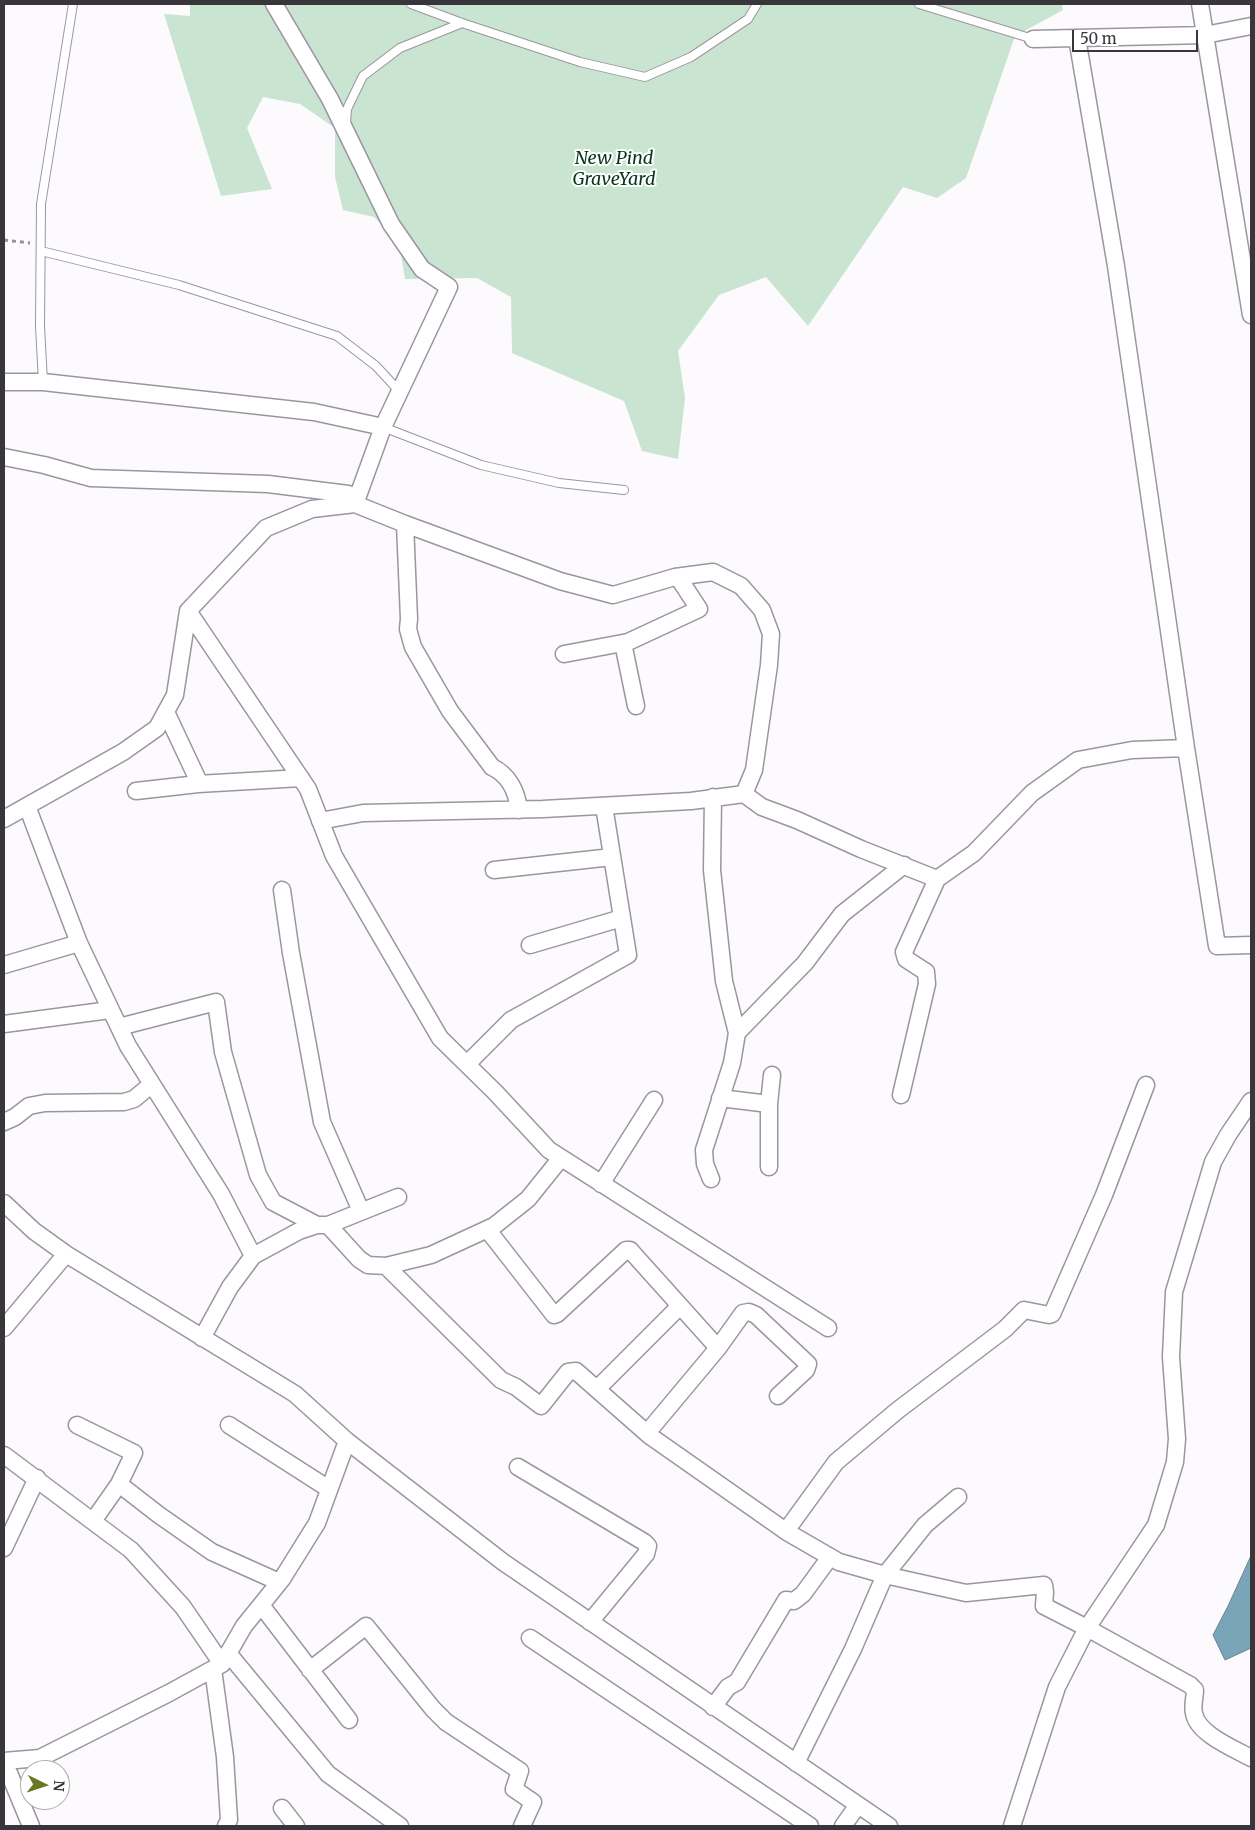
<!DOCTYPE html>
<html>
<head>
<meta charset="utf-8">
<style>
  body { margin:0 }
  #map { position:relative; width:1255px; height:1830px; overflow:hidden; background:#fcfafd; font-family:Merriweather,serif }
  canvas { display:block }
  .frame { position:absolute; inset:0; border:5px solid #38353b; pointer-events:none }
  .north { position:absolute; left:20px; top:1760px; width:50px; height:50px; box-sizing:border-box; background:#fff; border:1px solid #afaeb1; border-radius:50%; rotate:94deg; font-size:14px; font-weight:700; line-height:20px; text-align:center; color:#38353b }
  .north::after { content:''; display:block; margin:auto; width:18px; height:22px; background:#6c7723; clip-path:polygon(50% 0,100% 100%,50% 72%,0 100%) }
  .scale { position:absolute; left:1072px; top:30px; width:126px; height:22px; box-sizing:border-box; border:2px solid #38353b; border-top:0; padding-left:6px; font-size:15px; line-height:18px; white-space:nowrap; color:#38353b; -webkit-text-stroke:4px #fff; paint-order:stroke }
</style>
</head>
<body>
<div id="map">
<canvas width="1255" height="1830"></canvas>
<div class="frame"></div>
<div class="north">N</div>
<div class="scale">50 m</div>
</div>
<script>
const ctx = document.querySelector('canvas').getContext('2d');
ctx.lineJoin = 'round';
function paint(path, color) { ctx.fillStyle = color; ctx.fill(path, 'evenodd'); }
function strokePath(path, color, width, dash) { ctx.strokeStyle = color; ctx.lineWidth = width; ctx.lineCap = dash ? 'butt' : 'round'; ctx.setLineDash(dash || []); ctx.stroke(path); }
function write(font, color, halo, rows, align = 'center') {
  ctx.font = font + ' Merriweather,serif'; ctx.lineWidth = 4; ctx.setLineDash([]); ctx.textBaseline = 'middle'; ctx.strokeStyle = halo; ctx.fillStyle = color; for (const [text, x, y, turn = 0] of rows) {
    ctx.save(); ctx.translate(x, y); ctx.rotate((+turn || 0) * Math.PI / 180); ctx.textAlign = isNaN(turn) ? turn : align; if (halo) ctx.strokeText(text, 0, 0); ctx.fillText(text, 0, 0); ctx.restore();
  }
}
paint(new Path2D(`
  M190,4H1062L1063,10L1015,36L966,178L937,198L903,187L808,326L766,277L719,295L678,351L685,398L678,459L642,451L624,401L512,353L511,297L477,278L405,279L399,243L374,217L343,210L335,177V128L300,104L263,97L247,128L272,189L221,196L164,14L190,16Z`), '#c9e4d1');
const water = new Path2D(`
  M1251,1556V1648L1225,1660L1213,1635L1228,1606Z`);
paint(water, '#7aa5b9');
strokePath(water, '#668393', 1);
const service = new Path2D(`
  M411,4L462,23
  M919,4L1033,39
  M346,123L347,109L363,76L400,48L462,23L580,62L645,77L691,57L748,19L757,4
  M41,251L179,285L337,336L376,366L400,392
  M43,382L40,326L41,204L73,4
  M383,427L481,465L559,483L624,490`);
const minor = new Path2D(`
  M1200,4L1251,315
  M1077,38L1116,266L1186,748L1217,946L1251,945
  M1033,39L1205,35L1251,26
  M4,382H43L314,412L383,427
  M4,457L44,465L91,478L268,484L348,494L355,504L405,524L560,581L613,595L675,577L713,572L741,586L762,610L771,634L769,665L754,770L744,794
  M405,524L409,619L408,629L413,647L450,711L492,767C509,775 517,792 519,810
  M188,611L308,789L334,856L440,1038L495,1092L549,1150L828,1328
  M623,643L636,706
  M564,654L628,642L699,609L678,577
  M166,712L197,778L198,784
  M136,791L198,784L301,778
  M27,806L79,943L128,1046L221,1194L253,1256
  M4,819L123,752L157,728L175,695L188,611L266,528L312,509L355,504L383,427L449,287L422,269L391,224L330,99L274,4
  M320,821L363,813L543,809L691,801L744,794L762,807L797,820L861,849L937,879L974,853L1032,793L1078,760L1132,750L1186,748
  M494,870L612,857
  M282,890L291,953L322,1122L361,1211
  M530,945L622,918
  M4,965L79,943
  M4,1024L110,1010
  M119,1027L216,1002L223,1052L258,1175L273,1202L317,1225
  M737,1033L805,963L842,914L904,865
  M467,1064L511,1020L628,955L604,806
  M901,1095L927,984L926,972L906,959L904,952L937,879
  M720,1098L769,1104
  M4,1122L15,1117L29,1106L45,1103L124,1102L134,1099L152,1084
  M769,1167V1104L772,1075
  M711,1179L705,1164L704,1150L732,1063L737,1033L724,981L712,870L713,797
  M601,1184L654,1100
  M4,1203L34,1231L66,1254L295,1394L347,1441L503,1562L889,1826
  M328,1225L398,1197
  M487,1229L554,1315L557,1314L626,1250H630L718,1348
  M386,1266L501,1380L516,1387L541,1406L568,1372L576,1371L650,1436L787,1532L839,1562L885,1575L966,1593L1044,1585L1045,1592L1044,1606L1087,1628L1190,1685L1195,1690C1195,1697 1192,1706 1194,1713C1197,1734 1235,1749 1251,1758
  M4,1328L66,1254
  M202,1338L230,1287L253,1256L299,1231L317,1225H328L359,1259L368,1265L386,1266L431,1255L494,1226L528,1199L561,1158
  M597,1389L680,1306
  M77,1425L134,1453L119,1484L93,1521
  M229,1425L329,1489
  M647,1433L718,1348L743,1313L749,1312L756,1315L808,1364L806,1370L778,1396
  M4,1455L131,1550L183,1607L222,1664
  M518,1467L644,1542L648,1546L646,1554L590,1622
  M119,1484L159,1515L212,1552L279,1582
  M786,1531L836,1462L898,1410L1005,1329L1024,1310L1049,1315L1052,1314L1104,1195L1146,1085
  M4,1548L37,1478
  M261,1605L349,1720
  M530,1638L810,1826
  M228,1653L328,1774L400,1826
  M213,1669L225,1757L229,1820L226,1826
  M310,1670L366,1626L433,1709L446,1722L520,1771L514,1789L533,1802L522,1826
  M713,1707L728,1687L737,1682L786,1600L794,1601L803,1594L830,1557
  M4,1761L40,1758L169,1693L222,1664L244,1626L282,1579L317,1523L347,1441
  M4,1761L31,1826
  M796,1763L853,1649L885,1575L925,1525L958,1497
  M282,1808L296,1826
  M843,1826L858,1805
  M1012,1826L1057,1687L1087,1628L1156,1525L1175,1462L1177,1439L1171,1357L1174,1292L1213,1162L1228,1135L1251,1101`);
strokePath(service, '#9c94a2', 10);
strokePath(minor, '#9c94a2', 19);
strokePath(new Path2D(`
  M4,240L30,243`), '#959297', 3, [4, 4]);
strokePath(service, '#fff', 8);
strokePath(minor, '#fff', 16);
write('italic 18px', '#04351c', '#fff', [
  ["New Pind",614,159],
  ["GraveYard",614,180]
]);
</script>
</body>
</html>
